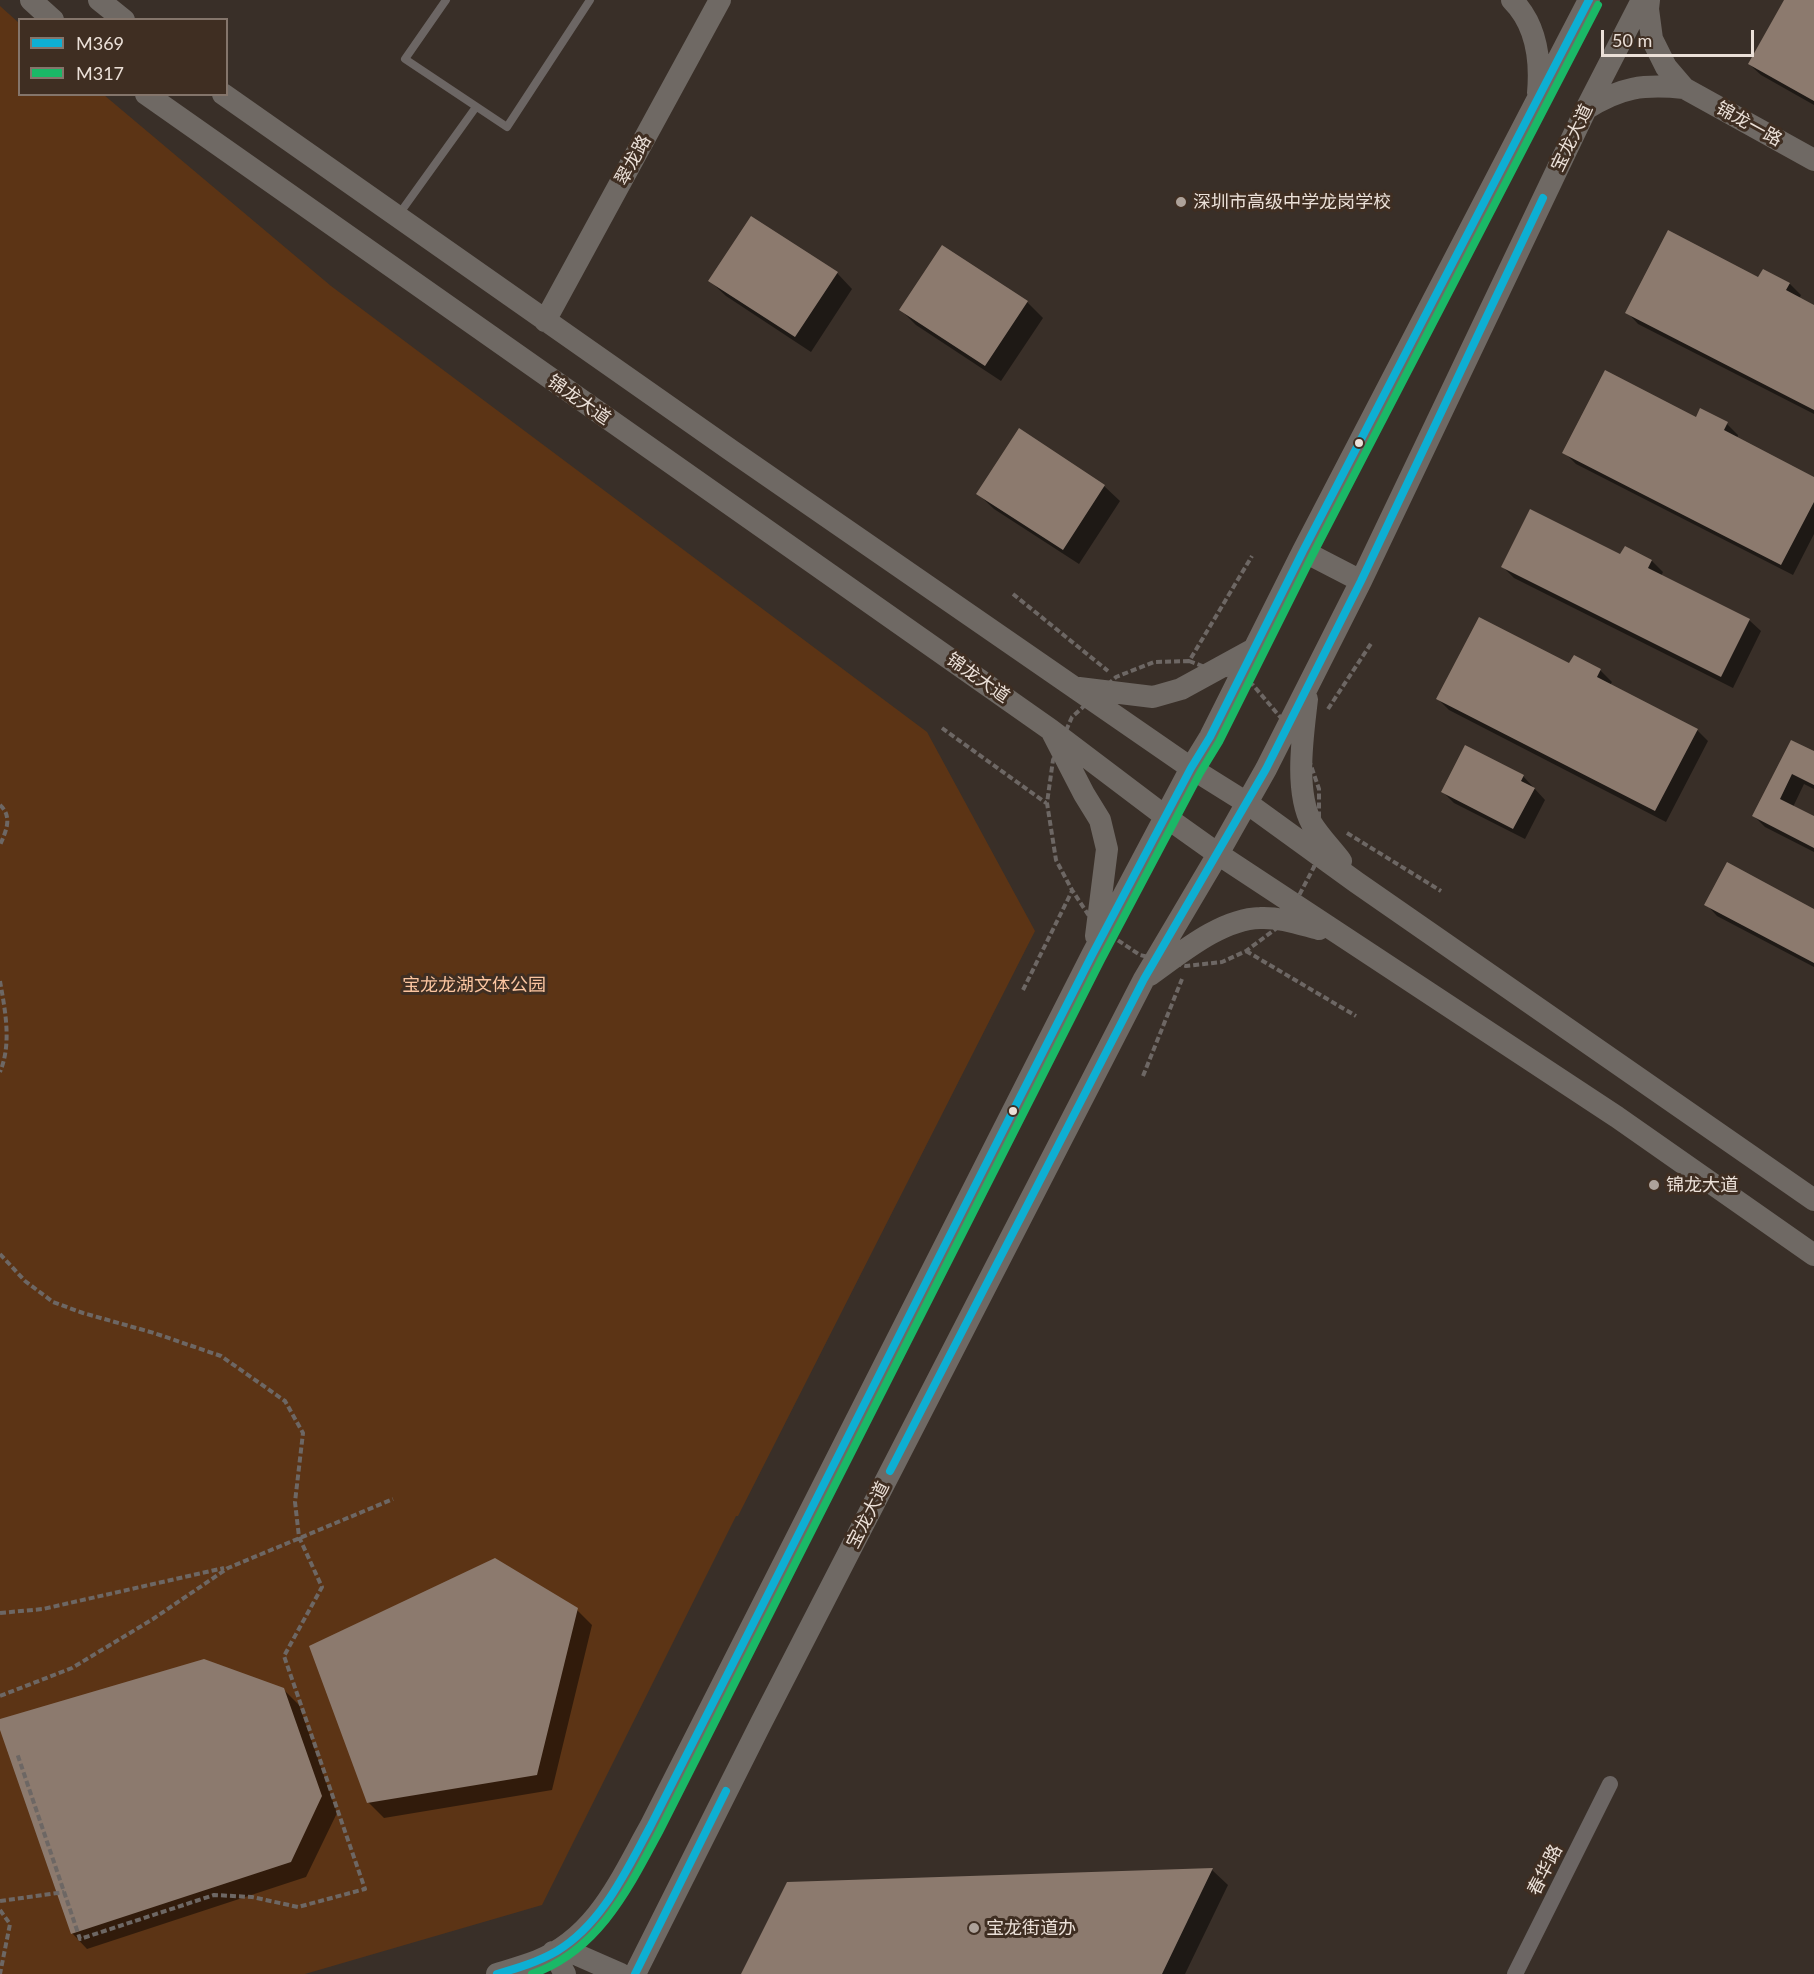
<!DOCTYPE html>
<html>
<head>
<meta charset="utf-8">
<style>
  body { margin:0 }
  #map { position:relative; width:1814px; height:1974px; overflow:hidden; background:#392f28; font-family:Lato,sans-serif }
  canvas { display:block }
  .legend { position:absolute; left:18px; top:18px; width:210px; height:78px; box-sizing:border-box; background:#3f2e22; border:2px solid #84756b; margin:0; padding:8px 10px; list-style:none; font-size:18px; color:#ebe0d8 }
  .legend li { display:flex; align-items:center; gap:12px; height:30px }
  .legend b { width:30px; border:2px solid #84756b }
  .scale { position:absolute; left:1601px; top:30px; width:153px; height:27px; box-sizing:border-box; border:3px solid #ebe0d8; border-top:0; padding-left:8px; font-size:18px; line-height:21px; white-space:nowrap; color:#ebe0d8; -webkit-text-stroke:4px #3f2e22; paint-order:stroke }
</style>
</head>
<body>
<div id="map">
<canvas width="1814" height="1974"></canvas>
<ul class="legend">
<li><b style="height:8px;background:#0dafd3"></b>M369</li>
<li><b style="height:8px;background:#1ab867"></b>M317</li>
</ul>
<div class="scale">50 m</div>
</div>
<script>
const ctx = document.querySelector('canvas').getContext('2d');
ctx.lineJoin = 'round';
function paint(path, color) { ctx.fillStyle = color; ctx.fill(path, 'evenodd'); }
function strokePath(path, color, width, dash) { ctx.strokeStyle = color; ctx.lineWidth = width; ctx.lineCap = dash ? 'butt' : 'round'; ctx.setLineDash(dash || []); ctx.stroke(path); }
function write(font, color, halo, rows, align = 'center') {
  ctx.font = font + ' Lato,"Noto Sans SC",sans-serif'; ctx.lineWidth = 6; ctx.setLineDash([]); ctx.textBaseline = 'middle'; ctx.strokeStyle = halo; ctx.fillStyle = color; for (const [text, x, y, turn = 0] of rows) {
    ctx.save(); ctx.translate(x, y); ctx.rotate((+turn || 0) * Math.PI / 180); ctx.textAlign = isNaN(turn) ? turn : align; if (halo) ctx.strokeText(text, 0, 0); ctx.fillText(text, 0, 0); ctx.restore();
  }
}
paint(new Path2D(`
  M0,6L19,23L20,94L104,95L331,286L927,732L1035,931L738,1516H736L731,1526L542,1905L305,1974H0Z`), '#5c3415');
paint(new Path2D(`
  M1785,0H1814V105L1761,75L1749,64Z
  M1763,271L1790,284L1801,295L1799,299L1814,306V414L1638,324L1627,312L1759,279Z
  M837,273L852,289L811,352L726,296L710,281Z
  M1027,302L1043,318L1001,381L916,325L901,310Z
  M1697,419L1727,424L1738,435L1737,439L1814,478V534L1793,575L1576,464L1564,452Z
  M1020,430L1104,486L1120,501L1079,564L994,509L978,494Z
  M1621,556L1652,561L1663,572L1661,576L1749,620L1761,631L1733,688L1514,578L1503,567Z
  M1575,657L1600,670L1612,682L1610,685L1697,730L1708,741L1666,822L1449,710L1438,699L1570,665Z
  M1792,742L1814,753V789L1804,784L1793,807L1814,818V852L1765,827L1754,816Z
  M1523,776L1545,800L1525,839L1454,803L1443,792Z
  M1706,904L1814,910V967L1717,916Z
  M577,1610L592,1625L552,1790L384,1818L368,1802Z
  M283,1689L299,1705L337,1813L306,1877L87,1949L72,1933L0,1721Z
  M1212,1870L1228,1885L1185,1974H743L788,1883Z`), '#0007');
paint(new Path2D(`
  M1784,0H1814V101L1748,64Z
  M751,216L838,272L795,337L708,281Z
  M1668,230L1758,277L1763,269L1790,283L1786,290L1814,305V410L1625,313Z
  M942,245L1028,301L985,366L899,310Z
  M1605,370L1696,417L1700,408L1728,422L1724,430L1814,477V502L1781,565L1562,453Z
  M1019,428L1105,485L1063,550L976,494Z
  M1530,509L1620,554L1625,546L1652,560L1648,568L1750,619L1721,677L1501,567Z
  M1479,617L1569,663L1574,655L1601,669L1597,677L1698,729L1655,811L1436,699Z
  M1791,740L1814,751V785L1792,774L1780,799L1814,816V848L1752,816Z
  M1465,745L1524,775L1521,781L1535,788L1513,829L1441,792Z
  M1727,862L1814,909V963L1704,905Z
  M495,1558L578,1608L537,1775L367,1803L309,1646Z
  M204,1659L284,1688L322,1796L291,1862L71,1934L0,1730V1719Z
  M1213,1868L1162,1974H741L787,1882Z`), '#8c7a6e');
strokePath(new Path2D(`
  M1013,594L1108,671
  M1191,658L1252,556
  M1189,661L1253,685L1304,745L1319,789V816L1314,867L1285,922L1246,951L1222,962L1186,966L1140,955L1095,925L1072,890L1056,860L1047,803L1053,760L1072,717L1116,677L1154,662Z
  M1328,709L1372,642
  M942,728L1046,803
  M0,805C13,817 6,831 0,845
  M1347,833L1441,891
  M1246,951L1356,1016
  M0,981C5,1010 12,1043 0,1072
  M1023,990L1072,891
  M1143,1076L1182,979
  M0,1254L25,1281L53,1302L83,1313L154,1333L221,1356L285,1401L303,1433L295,1502L299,1537L322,1587L284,1656L365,1889L298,1907L252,1897L214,1895L80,1939L17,1753
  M0,1613L43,1609L224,1568
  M0,1696L72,1668L153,1619L228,1568L393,1499
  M0,1901L64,1892
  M0,1910L10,1924L0,1974`), '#6d6764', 4, [6, 3]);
strokePath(new Path2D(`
  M446,0L405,59L507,127L590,0
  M397,217L476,107`), '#6c6664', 8);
strokePath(new Path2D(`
  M1515,1974L1610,1784`), '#6c6664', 16);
strokePath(new Path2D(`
  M31,0L53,20
  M99,0L124,20
  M1512,0C1537,25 1541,59 1538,93
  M1649,0L1648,9L1652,39L1666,67L1684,88L1814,160
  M146,94L1051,730L1166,817L1218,854L1617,1117L1814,1255
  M223,94L732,451L1191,768L1247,803L1356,882L1814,1200
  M1586,109C1621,87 1643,84 1684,88
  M545,321L720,0
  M1303,551L1361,581
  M1079,688L1153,697L1181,689L1254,649
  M1307,699C1303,735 1294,791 1312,824C1320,837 1332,849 1341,861
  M1053,734L1084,794L1100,820L1107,849L1096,936
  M1150,975C1181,953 1221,919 1260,918C1280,917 1300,924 1319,929
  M497,1974C510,1970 524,1966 537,1961C597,1937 620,1880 650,1827L1092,955L1191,768L1210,737L1303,551L1589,0
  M565,1974L553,1952L573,1953L621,1974
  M635,1974L761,1723L1144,979L1218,854L1266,769L1361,581L1586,109L1642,0`), '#6f6964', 22);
strokePath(new Path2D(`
  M890,1471L1144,979L1266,769L1361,581L1543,198
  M497,1974C518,1968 538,1962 557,1951C602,1924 626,1871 650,1827L1092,955L1191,768L1210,737L1303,551L1589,0
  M635,1974L726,1791`), '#0dafd3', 8);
strokePath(new Path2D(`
  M532,1974C598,1951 628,1890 659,1832L1101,960L1200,773L1219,742L1312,556L1598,5`), '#1ab867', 8);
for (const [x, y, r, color] of [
  [1181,202,6,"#ada29a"],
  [1359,443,5,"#ebe0d8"],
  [1013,1111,5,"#ebe0d8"],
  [1654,1185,6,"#ada29a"],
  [974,1928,6,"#ada29a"]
]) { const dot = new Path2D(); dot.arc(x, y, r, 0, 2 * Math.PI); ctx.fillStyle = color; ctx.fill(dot); strokePath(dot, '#3f2e22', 2); }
write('18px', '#ebe0d8', '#3f2e22', [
  ["锦龙一路",1749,124,29],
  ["宝龙大道",1572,138,-64],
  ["翠龙路",633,160,-61],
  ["锦龙大道",579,400,35],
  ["锦龙大道",978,678,35],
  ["宝龙大道",868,1515,-63],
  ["春华路",1545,1870,-63]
]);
write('18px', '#ebe0d8', '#3f2e22', [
  ["深圳市高级中学龙岗学校",1193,202],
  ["锦龙大道",1666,1185],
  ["宝龙街道办",986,1928]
], 'left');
write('18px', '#fbc5a0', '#3f2e22', [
  ["宝龙龙湖文体公园",474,985]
]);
</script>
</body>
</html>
